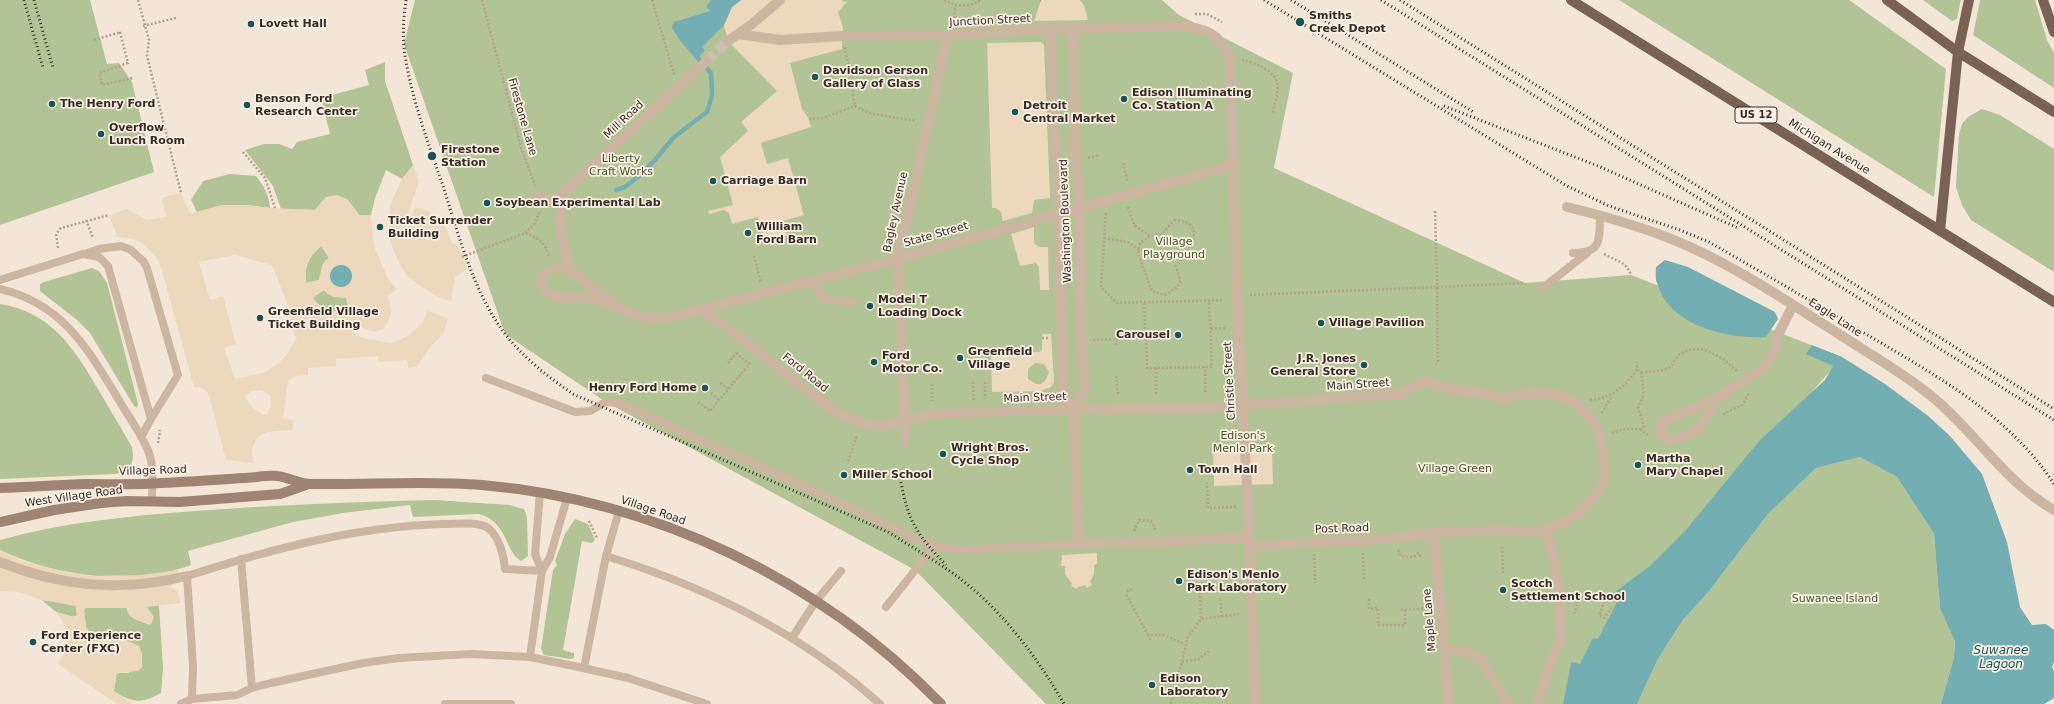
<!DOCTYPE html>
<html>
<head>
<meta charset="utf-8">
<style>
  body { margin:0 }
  canvas { display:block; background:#f3e6d6 }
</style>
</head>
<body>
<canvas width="2054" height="704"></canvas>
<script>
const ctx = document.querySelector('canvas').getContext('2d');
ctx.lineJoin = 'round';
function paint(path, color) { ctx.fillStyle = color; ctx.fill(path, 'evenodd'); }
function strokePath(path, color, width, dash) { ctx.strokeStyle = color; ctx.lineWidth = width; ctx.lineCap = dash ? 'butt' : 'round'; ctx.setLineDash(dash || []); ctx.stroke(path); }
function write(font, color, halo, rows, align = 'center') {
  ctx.font = font + ' "DejaVu Sans",sans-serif'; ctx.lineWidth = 3.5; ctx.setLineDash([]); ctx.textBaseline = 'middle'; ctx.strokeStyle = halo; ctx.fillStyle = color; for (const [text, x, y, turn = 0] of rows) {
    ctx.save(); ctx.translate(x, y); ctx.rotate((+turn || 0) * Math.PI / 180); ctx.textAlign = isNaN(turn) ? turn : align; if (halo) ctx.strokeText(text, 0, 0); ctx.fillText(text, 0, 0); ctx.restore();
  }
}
paint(new Path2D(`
  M0,0H90L107,64L119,63L132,82L154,172L0,225Z
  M415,0H1162L1179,15L1293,73L1274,168L1525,283L1631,275L1842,357L1580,664L1587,704H1046L915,570L606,402L505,334L404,44Z
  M1619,0H1849L1946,69L1934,197Z
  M1923,0H1961L1957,19L1952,21Z
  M1980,0H2035L2047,40L2054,53V88L1973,35Z
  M385,62V81L413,165L402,179L386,170L375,198L371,215H359L347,199L326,197L315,210L281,209L273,186L245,150L264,144H279L292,149L297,142L330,134L321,98L369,85L365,70Z
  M1982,109L2000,115L2054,149V272L1971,220L1962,205L1956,187L1959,134L1962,124L1968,117Z
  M230,174L256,176C264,186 269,195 270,208L247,205H222L197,212L191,200L203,181Z
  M321,246L329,258L325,261L319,280L306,283C304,267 309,256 321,246Z
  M92,268L99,271L107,283L138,404L137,408L134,406L90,333L77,320L40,291V284L44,282Z
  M324,290L328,294L346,298L349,311C335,314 321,309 312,298Z
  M0,304C51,312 74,348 98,389C109,408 121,428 132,447C135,464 131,470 115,474L0,479Z
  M1860,457L1897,477L1934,534L1940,608L1955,642L1954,657L1941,704H1637L1658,659L1683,620L1710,590L1768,514L1816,468Z
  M434,500L509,505L524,509L527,517L528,556L521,561C504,550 508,522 479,514L413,517L410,505L343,513L293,522L188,551L191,564L189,566C128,586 57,577 0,550V540C64,522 129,516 195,511C275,505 354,502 434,500Z
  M575,519L588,524L595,540L592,543L582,541L563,650L574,653V658L571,659L544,655L541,649L553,570L557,565L555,561L565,534Z
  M42,600L73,604L76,606L77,615L73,617L56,612Z
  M159,605L163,668L161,693C141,704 132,703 114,691L116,676L118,673H129L117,639L89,631L86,628L84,610L85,608H127C128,619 141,621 150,625L147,607Z`), '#b2c395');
paint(new Path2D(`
  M741,0H842L843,2H847L838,12L843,27L842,49L790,63L802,109L809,119L811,127L761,143L767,164L788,158L804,215L783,221L787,235L766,243L758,217L732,224L729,213L724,210L709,214L708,211L733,205L720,157L748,131L741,122L777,91L728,41L724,25L732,7Z
  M1041,0H1080L1084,5L1088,20L1034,21Z
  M1041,42L1044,45L1050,198L1034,200L1032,213L1003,221L1001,212L996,208H992L987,43Z
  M413,165L419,181L407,218L409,220L415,207L429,211L434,221L442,218L452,243L459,246L467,269L455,277L451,302L434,295L409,278L399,263L392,246L389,231L390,205L402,179Z
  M181,193L190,214L222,205H247L270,208L315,210L326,197L337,195L347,199L359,215H371L374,247L388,278L397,289L388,296L391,313L389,321L383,329L374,332L357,325L354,327L353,332L362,338L391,343L408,336L422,323L428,311L448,318L444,333L430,347L417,367L408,368L407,360L378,362V356L336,359V366L308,368V375L297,376L289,380L287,386L283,418L293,420V430L267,432L260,435L255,441L252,449L253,463L226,460L209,396L207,391L200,387H194L161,267L156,257L141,242L129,238L117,237L109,215L127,209L147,220L166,217L162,198ZM321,246L329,258L322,265L319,280L306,283V267L309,259ZM235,255L272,265L288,305L291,315L290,322L292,331L297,338L289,351L280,362L266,372L235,379L224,348L236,344L223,296L210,300L199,262ZM323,290L333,297L346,298L349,311L336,312L320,306L313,298ZM262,390L270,396L271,406L267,414L263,415L251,406L245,396L252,391Z
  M1034,227V243L1039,247H1048L1049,290H1040L1039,267L1036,263L1020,266L1011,234Z
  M1042,334H1051L1054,382L1051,387L1040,391L992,392L991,356H1012V353L1040,352L1042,350ZM1035,363L1044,364L1049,372L1045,381L1041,384H1036L1028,379V369Z
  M1272,450L1273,484L1214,486L1213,452Z
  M0,550L20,560L53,569L94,576L141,575L179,570L171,588L178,590L180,603L147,607L154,617L152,623L150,625L133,618L129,615L127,608H86L84,610L86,628L89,631L131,642L139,646L142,653V667L138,671L118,673L116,676L114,691L133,704H117L58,664L66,649L67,635L62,620L56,612L75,617L77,615L76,606L42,600L19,592L0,591Z
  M1097,553V564L1094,565V574L1090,581L1092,585L1087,588L1085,585L1078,587L1077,589L1071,586L1072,584L1065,574V566H1061L1062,555Z`), '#ecd8bc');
paint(new Path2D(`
  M711,0H741L732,7L724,25L702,47L705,50L696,59L681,42L672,28L674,22L710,11L706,7Z
  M1665,260L1688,267L1775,312L1778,319L1766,337C1727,339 1669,326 1657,283C1655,278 1656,272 1656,267Z
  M330 276a11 11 0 1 1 22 0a11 11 0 1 1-22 0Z
  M1812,345L1842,357L1885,384L1927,415L1950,436L1982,474L2007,542L2020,607L2032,625L2046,624L2054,630V661L2052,667L2054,671V698L2044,704H1941L1954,657L1955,642L1940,608L1934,534L1897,477L1860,457L1816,468L1768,514L1710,590L1683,620L1658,659L1637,704H1563L1571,662L1580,664L1593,638L1598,639L1618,600L1611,595L1650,566L1686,530L1760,440L1825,380L1833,366L1806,354Z`), '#73aeb2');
strokePath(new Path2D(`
  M616,190L625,187L638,177L654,161L674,137L707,112L712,96L711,73L697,57V53`), '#73aeb2', 4.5);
strokePath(new Path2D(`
  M707,61L728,41`), '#cdc0b3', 10, [10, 5]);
strokePath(new Path2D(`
  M138,0L149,40L147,56L181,193
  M482,0L522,151L535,185
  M652,0L674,74
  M944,0C956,7 969,8 981,0
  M1040,0H1041
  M1195,14H1207L1222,22
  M953,22L956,5
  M143,26L176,18
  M120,32L128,63L99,73L102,85L133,78
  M94,40L121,32
  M845,47L855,106
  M1242,60C1255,63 1279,71 1278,89C1277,97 1274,105 1273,113
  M809,119L823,118L855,106L869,113L916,121
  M243,152L265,178L275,208
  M1088,158L1099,155
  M1123,163L1128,182
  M1128,207L1134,225L1150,236
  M1435,211L1437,287L1525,283
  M1106,213L1101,287L1117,303L1224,300
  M86,220L93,238
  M1174,220C1210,221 1189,252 1176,266L1180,282L1176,288L1165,295L1152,291L1138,254L1140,243L1150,236L1162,234Z
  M525,233L534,225L540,211
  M1104,238L1128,242L1139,250
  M58,248L56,234L61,228L109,215
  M1604,254C1616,261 1626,261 1631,275
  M754,256L761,283
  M462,257L525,233C538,237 547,244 549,258
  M1250,295L1437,287L1438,361L1436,364
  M1144,303L1147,368L1212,367L1209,301
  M1211,329L1226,328
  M1042,338H1050
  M1117,339L1144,336
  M1093,340L1117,339L1116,346
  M736,353L749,364
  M728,363L738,351
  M1156,368V394
  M1641,372C1651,372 1660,372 1668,368C1674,365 1675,358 1680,354C1702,341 1721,357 1737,371
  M1116,376L1118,394
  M973,382L974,400
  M985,382V399
  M720,383L728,389
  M932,384V401
  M1205,392V367
  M711,393L719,400
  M1590,400C1612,398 1625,387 1637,369
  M698,402L710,411L751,362
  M1602,413L1612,395
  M1723,414L1742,405L1750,392
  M1640,429L1648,435
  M1612,433L1625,429H1640L1644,426L1638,407C1646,394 1643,387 1641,372L1637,369L1636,360
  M158,443L160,430
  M848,461L857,435
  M1207,482L1208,508L1236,507
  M589,521L597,538
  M1134,531L1139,520L1151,521L1156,530
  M1502,547L1503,573
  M1398,550L1401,556L1414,557L1418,553L1423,558
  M1363,553L1364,579
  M1314,554L1315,583
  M1132,589L1128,591L1127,596L1148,635
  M1200,592L1201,619
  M1220,599L1222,617
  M1369,599V609L1378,608V625H1405V610
  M1401,610L1429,608
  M1574,614L1579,599L1588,594L1600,593L1605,600L1599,615L1604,618L1613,606
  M1150,640L1148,635H1164L1186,645
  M1182,662L1199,659L1210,650
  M1171,704L1188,637L1201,619L1239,614`), '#b7a08c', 2.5, [2, 2]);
strokePath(new Path2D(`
  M1573,253C1603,253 1599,239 1600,215
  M85,254L99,249L121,246L131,250L144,262L147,268L178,375L151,419
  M816,279L819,294L824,300L853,302
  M0,280L83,254L99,257L108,266L151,419L141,437
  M1544,287L1587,253
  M0,289C64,304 89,351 120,402C130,419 144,437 150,456C154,469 152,487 152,501
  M886,300L898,299
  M486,378L575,412L590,411L606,402L619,403L881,521C906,535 932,548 961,550L1078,544
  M905,421V442
  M540,493L535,554L542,571
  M606,556C707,587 801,633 880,704
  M241,559L252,688
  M886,607L935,545
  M792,638L816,601L841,571
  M530,657L542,571L550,557L567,498
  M584,668L606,556L619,511
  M192,699L193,666L187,576C272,549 353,527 443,524C455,524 476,521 488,528C499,536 504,556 505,569L542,571
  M181,704L192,699L237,695L252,688L271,683L363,663L399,658L471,654L530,657L574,666L628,678L707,704
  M445,704H511`), '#ccb6a2', 8);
strokePath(new Path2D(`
  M1050,29L1059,213L1063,392L1074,409L1078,544L1159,542L1249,537
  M1073,29L1076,160L1080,208L1082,341L1085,391L1074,409
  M738,34L780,40L842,36L948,35L1050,29L1181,26C1206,28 1219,34 1230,57L1237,295L1250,547L1255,704
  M728,41L752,24L780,0
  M539,197C551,204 556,201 565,191
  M1567,207C1608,217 1651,229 1690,247C1743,271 1793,305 1842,336C1871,355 1903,373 1930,395C1974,430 2004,482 2054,510
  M571,271L564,247L560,221L565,191L707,61
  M621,308C611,305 599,299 588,298C567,295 556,305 541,285L543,275L551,270L562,267C590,279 611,311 643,317C650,318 659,318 667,318L898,259L1234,165
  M701,309L746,342L823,403L843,416L862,423L881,426L933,414L1074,409L1205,408L1400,394L1425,381L1448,389L1484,393L1500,399L1530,393L1555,394L1575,402L1595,424L1599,433L1605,462L1603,483L1596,496L1577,514L1563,523L1536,532L1500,530L1434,533L1364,541L1314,542L1250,547
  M1717,398C1702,424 1701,436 1668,440L1660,431L1662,422L1717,398L1764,368L1776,349L1777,337L1793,305
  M905,421L898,259L948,35
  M1434,533L1449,704
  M0,562C62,587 122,592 187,576
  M1444,650L1466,651L1481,660L1509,704
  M1537,704L1553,655L1561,641L1560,599L1555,563L1546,530`), '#ccb6a2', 10);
strokePath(new Path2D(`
  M0,488C29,487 57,485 86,484C111,484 136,485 161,483C188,482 215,480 242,478C253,478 266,475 277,476C288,477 299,484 311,484C368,485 425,480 482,485C654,500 821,580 941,704
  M0,522L54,510L101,503L127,501L180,502L280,494L306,485`), '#9f8473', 10);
strokePath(new Path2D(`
  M1571,0L2054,302
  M1887,0L1958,52L2054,112
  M2043,0L2054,32
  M1940,231L1958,52L1969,0`), '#796254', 10);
strokePath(new Path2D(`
  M24,0L43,68
  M34,0L53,68
  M406,0C403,20 402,41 406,61C413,103 429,145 443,186C459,236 473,291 505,334C524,358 548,377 573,394L888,532C912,547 936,561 958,577C1001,609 1038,658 1064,704
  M1264,0L1567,186L1609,206L1680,230L1709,242C1760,271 1811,301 1861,331C1931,373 2008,413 2054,484
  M1291,0L1475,113
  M1381,0L2054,420
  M1400,0L2054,409
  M1444,106L1598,166L1738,228
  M901,482C908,522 918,536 946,565`), '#352a25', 3, [1, 3]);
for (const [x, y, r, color] of [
  [1300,22,5,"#17545a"],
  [251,24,4,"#17545a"],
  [815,77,4,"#17545a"],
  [1124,99,4,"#17545a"],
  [52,104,4,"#17545a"],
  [247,105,4,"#17545a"],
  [1015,112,4,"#17545a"],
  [101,134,4,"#17545a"],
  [432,156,5,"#17545a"],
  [713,181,4,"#17545a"],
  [487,203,4,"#17545a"],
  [380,227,4,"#17545a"],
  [748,233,4,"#17545a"],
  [870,306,4,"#17545a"],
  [260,318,4,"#17545a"],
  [1321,323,4,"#17545a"],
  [1178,335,4,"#17545a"],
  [960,358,4,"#17545a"],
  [874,362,4,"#17545a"],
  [1364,365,4,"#17545a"],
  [705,388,4,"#17545a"],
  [943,454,4,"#17545a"],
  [1638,465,4,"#17545a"],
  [1190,470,4,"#17545a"],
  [844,475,4,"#17545a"],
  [1179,581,4,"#17545a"],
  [1503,590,4,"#17545a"],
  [33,642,4,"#17545a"],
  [1152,685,4,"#17545a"]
]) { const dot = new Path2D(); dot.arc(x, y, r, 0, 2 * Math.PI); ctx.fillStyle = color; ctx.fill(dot); strokePath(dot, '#faf0e3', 1.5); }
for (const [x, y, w] of [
  [1756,115,42]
]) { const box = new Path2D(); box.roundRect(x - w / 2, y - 8, w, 16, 3); ctx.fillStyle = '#faf0e3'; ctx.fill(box); strokePath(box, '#352a25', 1); }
write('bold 10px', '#352a25', null, [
  ["US 12",1756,115]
]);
write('bold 11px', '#352a25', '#faf0e3', [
  ["Smiths",1309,16],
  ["Creek Depot",1309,29],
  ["Lovett Hall",259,24],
  ["Davidson Gerson",823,71],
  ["Gallery of Glass",823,84],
  ["Edison Illuminating",1132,93],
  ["Co. Station A",1132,106],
  ["Benson Ford",255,99],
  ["Research Center",255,112],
  ["The Henry Ford",60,104],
  ["Detroit",1023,106],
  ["Central Market",1023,119],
  ["Overflow",109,128],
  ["Lunch Room",109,141],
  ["Firestone",441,150],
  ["Station",441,163],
  ["Carriage Barn",721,181],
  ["Soybean Experimental Lab",495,203],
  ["Ticket Surrender",388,221],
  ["Building",388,234],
  ["William",756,227],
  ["Ford Barn",756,240],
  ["Model T",878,300],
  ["Loading Dock",878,313],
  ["Greenfield Village",268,312],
  ["Ticket Building",268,325],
  ["Village Pavilion",1329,323],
  ["Carousel",1170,335,"right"],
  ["Greenfield",968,352],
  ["Village",968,365],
  ["Ford",882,356],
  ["Motor Co.",882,369],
  ["J.R. Jones",1356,359,"right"],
  ["General Store",1356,372,"right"],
  ["Henry Ford Home",697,388,"right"],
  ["Wright Bros.",951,448],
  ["Cycle Shop",951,461],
  ["Martha",1646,459],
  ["Mary Chapel",1646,472],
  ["Town Hall",1198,470],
  ["Miller School",852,475],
  ["Edison's Menlo",1187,575],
  ["Park Laboratory",1187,588],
  ["Scotch",1511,584],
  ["Settlement School",1511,597],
  ["Ford Experience",41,636],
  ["Center (FXC)",41,649],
  ["Edison",1160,679],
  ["Laboratory",1160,692]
], 'left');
write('11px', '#352a25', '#faf0e3', [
  ["Junction Street",990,21,-3],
  ["Firestone Lane",522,117,74],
  ["Mill Road",624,120,-43],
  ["Michigan Avenue",1829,147,32],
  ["Bagley Avenue",896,212,-78],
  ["Washington Boulevard",1066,221,-92],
  ["State Street",936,235,-16],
  ["Eagle Lane",1835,318,33],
  ["Ford Road",805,373,39],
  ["Christie Street",1230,381,-93],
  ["Main Street",1358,385,-4],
  ["Main Street",1035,398,-2],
  ["Village Road",153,471,-2],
  ["West Village Road",74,497,-8],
  ["Village Road",653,511,19],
  ["Post Road",1342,529,-2],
  ["Maple Lane",1430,620,-95]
]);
write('11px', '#435627', '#faf0e3', [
  ["Liberty",621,159],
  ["Craft Works",621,172],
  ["Village",1174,242],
  ["Playground",1174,255],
  ["Edison's",1243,436],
  ["Menlo Park",1243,449],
  ["Village Green",1455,469],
  ["Suwanee Island",1835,599]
]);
write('italic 12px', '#17545a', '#faf0e3', [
  ["Suwanee",2001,651],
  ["Lagoon",2001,665]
]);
</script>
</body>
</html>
